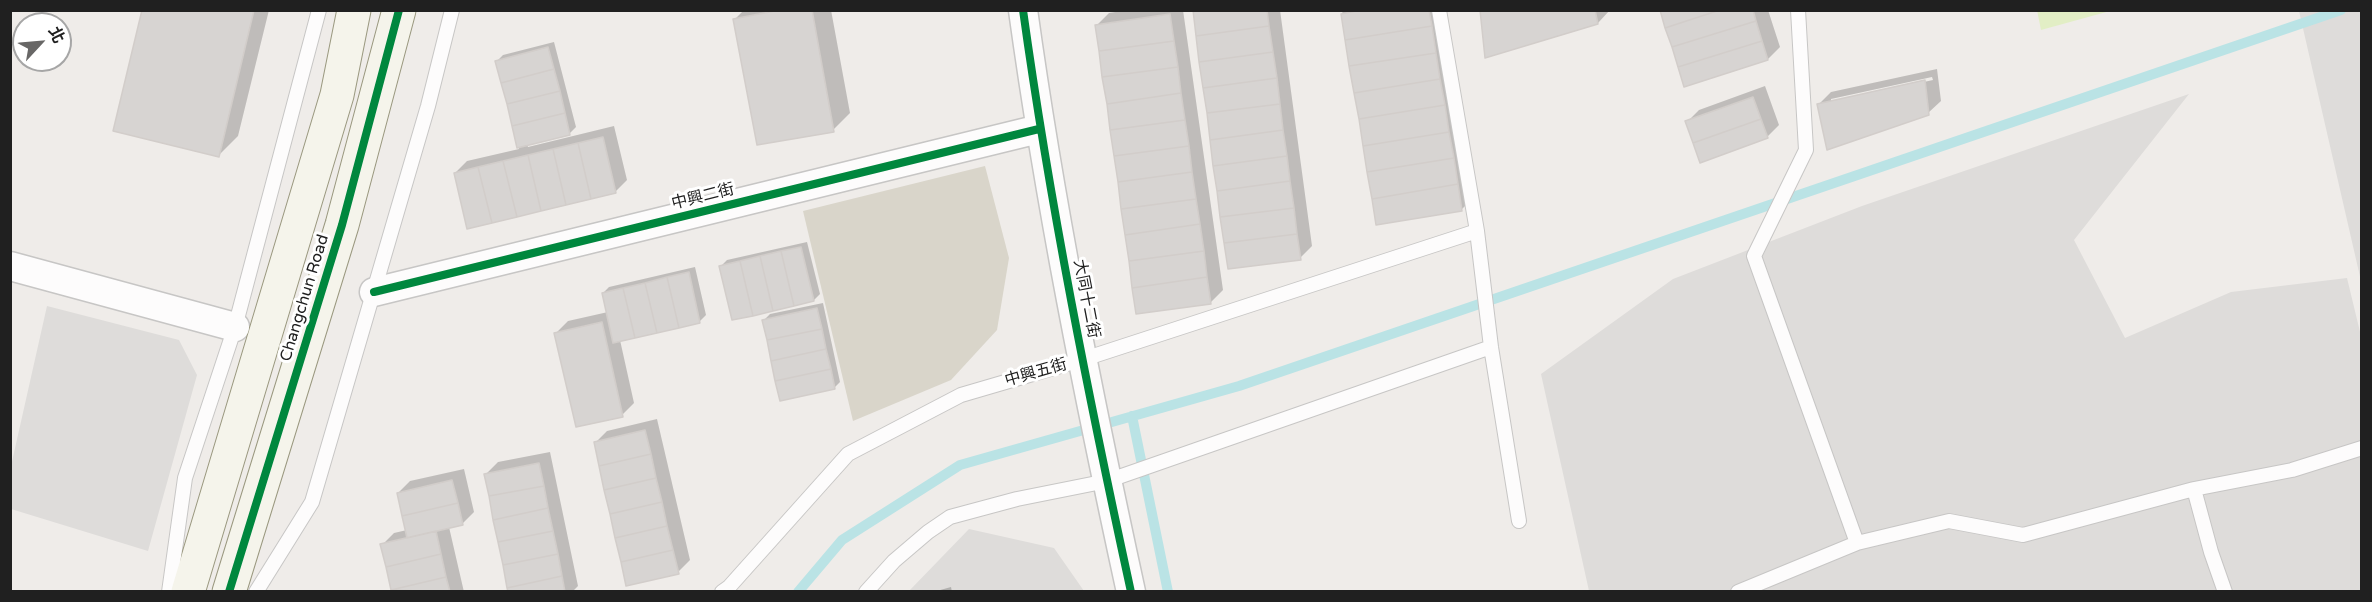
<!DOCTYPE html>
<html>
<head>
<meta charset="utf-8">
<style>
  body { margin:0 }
  #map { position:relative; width:2372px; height:602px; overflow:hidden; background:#efece9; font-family:"Varela Round","Noto Sans TC",sans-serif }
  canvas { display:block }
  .frame { position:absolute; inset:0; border:12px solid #202020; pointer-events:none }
  .north { position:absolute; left:12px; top:12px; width:60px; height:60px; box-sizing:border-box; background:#fff; border:2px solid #a6a6a6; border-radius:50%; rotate:64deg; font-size:16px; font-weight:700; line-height:24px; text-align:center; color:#202020 }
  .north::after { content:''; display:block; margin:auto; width:21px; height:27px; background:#686766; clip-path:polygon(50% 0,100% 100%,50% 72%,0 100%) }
</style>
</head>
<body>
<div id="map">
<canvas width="2372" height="602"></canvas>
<div class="frame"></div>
<div class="north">北</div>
</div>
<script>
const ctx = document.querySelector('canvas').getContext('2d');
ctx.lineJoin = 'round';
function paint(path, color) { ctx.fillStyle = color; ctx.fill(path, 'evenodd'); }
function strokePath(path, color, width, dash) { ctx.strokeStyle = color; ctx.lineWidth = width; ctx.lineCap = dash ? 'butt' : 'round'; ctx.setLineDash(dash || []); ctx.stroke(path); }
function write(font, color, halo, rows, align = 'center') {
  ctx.font = font + ' "Varela Round","Noto Sans TC",sans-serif'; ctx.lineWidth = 6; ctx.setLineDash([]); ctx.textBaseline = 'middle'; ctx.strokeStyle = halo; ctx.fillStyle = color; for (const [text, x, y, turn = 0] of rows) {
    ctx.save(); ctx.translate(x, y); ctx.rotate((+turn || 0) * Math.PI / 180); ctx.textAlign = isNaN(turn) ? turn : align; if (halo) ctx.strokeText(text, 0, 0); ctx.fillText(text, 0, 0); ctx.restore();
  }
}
paint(new Path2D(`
  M2299,11H2361V281Z
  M2189,94L2074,240L2125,338L2231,292L2347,278L2361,336V591H1589L1541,374L1673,279L1862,206Z
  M47,306L179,340L197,375L148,551L11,509V466Z
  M969,529L1054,548L1084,591H909Z`), '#dedcda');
paint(new Path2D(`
  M985,166L1009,258L997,330L951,380L853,421L803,211Z`), '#d9d5ca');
paint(new Path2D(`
  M2037,10H2110V11L2041,30Z`), '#e2eec5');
paint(new Path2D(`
  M144,10H269L238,136L218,156Z
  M744,10H831L850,113L833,130L735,19Z
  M1128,10H1183L1223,290L1211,302L1097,25L1109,13Z
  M1194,10H1280L1312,246L1300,258Z
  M1342,10H1442L1473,198L1461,210L1377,223Z
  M1481,10H1610L1598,23Z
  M1661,10H1768L1780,47L1768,59Z
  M554,42L576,127L570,133L527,144L528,147L614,126L627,180L615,192L455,173L467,161L519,149L497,61L503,55Z
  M1937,69L1941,101L1928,113L1819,104L1831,92ZM1932,77L1933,80L1831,102V99Z
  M1765,86L1779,125L1767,137L1687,122L1699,110Z
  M807,242L820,294L814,300L721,266L727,260Z
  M695,267L706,315L700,321L620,340L634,403L622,415L556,333L568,321L608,312L603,293L609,287Z
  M823,303L840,382L834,388L764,320L770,314Z
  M657,419L690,560L678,572L595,443L607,431Z
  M550,452L578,586L572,592H510L486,474L498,462Z
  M464,469L474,512L462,524L449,527L464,592H393L382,545L394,533L407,530L398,493L410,481Z
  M951,587L952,592H933Z`), '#0003');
strokePath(new Path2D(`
  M1132,416L1168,592
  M798,592L842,540L960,465L1239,386L2341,10`), '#bae3e5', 10);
const building = new Path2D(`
  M142,10H254L219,157L113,131Z
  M780,10H812L834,132L757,145L733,19Z
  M1193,10H1267L1269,26L1196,36Z
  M1361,10H1429L1432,26L1345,40L1341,14Z
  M1480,10H1595L1598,24L1485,58Z
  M1660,10H1720L1665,28Z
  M1720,10H1753L1756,21L1672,47L1665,28Z
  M1170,14L1174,41L1099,51L1095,25Z
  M1756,21L1762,41L1678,67L1672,47Z
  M1269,26L1273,52L1199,62L1196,36Z
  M1432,26L1436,53L1349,66L1345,40Z
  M1174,41L1178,67L1102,77L1099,51Z
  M1762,41L1768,60L1684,87L1678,67Z
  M548,47L554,69L501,83L495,61Z
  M1273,52L1277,78L1203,88L1199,62Z
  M1436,53L1440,79L1354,93L1349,66Z
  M1178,67L1181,93L1107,104L1102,77Z
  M554,69L560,91L507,104L501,83Z
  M1277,78L1280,104L1207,113L1203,88Z
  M1440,79L1445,105L1359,119L1354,93Z
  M1925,80L1929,115L1827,150L1817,104Z
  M560,91L565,113L512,126L507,104Z
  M1181,93L1185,120L1110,130L1107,104Z
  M1753,97L1761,119L1693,143L1685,121Z
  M1280,104L1283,130L1210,140L1207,113Z
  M1445,105L1449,132L1363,146L1359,119Z
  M565,113L570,135L517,148L512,126Z
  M1761,119L1768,138L1700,163L1693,143Z
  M1185,120L1189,146L1114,156L1110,130Z
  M1283,130L1287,156L1213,166L1210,140Z
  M1449,132L1454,158L1367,172L1363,146Z
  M603,137L616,193L591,199L578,143Z
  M578,143L591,199L566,205L553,149Z
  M1189,146L1192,172L1118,182L1114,156Z
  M553,149L566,205L541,211L528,155Z
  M528,155L541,211L517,217L503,161Z
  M1287,156L1290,181L1217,191L1213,166Z
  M1454,158L1458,184L1372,199L1367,172Z
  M503,161L517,217L492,223L478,167Z
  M478,167L492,223L467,229L454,173Z
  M1192,172L1196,199L1121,209L1118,182Z
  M1290,181L1294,208L1220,217L1217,191Z
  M1458,184L1462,211L1376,225L1372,199Z
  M1196,199L1200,224L1125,235L1121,209Z
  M1294,208L1297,234L1224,243L1220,217Z
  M1200,224L1204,251L1129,261L1125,235Z
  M1297,234L1301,260L1228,269L1224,243Z
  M801,247L814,301L794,306L781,251Z
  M781,251L794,306L773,311L760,256Z
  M1204,251L1207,277L1132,288L1129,261Z
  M760,256L773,311L753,316L740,261Z
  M740,261L753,316L732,320L719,266Z
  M689,272L700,323L679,328L667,277Z
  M667,277L679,328L657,333L645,283Z
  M1207,277L1211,304L1136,314L1132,288Z
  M645,283L657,333L635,338L623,288Z
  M623,288L635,338L613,343L602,293Z
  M817,308L822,329L767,340L762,320Z
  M602,322L623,417L576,427L554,333Z
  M822,329L826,349L771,361L767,340Z
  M826,349L831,369L775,381L771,361Z
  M831,369L835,389L780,401L775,381Z
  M645,430L651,454L599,466L594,442Z
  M651,454L656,478L604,490L599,466Z
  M539,463L544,486L489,496L484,474Z
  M656,478L662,502L610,514L604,490Z
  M452,480L458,503L402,516L397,493Z
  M544,486L548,508L493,520L489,496Z
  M662,502L667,526L615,538L610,514Z
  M458,503L463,525L407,538L402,516Z
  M548,508L553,531L498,542L493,520Z
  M667,526L673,550L621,562L615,538Z
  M436,531L441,554L386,567L380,544Z
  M553,531L558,554L503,565L498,542Z
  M673,550L679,574L626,586L621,562Z
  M441,554L446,577L391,590L386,567Z
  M558,554L562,576L507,588L503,565Z
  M562,576L565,592H508L507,588Z
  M446,577L450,592L391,590Z`);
paint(building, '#d7d4d2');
strokePath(building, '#d2cdca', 1.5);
const lane = new Path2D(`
  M1439,10L1477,231L1491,347L1519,521
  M1798,10L1806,150L1754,256L1857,543
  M2194,489L2211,552L2225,592
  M169,592L185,478L235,327L319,10
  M256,592L312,502L428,106L452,10
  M722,592L729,587L848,454L961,395L1084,359L1477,231
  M866,592L894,561L928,532L950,517L1017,499L1107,481L1491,347
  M1738,592L1857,543L1949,521L2023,535L2194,489L2292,470L2362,448`);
const street = new Path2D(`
  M1023,10C1050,205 1089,399 1131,592
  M10,266L235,327
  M374,292L1039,129`);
const secondary = new Path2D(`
  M188,592L337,95L354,10
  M229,592L342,225L399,10`);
strokePath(lane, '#c7c6c5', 16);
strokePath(street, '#c7c6c5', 31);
strokePath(secondary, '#9a987f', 35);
strokePath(lane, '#fdfcfc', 14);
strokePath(street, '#fdfcfc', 28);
strokePath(secondary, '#f5f4eb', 33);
strokePath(new Path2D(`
  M1023,10C1050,205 1089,399 1131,592
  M374,292L1039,129
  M229,592L342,225L399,10`), '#00873e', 8);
write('16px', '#202020', '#fff', [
  ["中興二街",703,197,-14],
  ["Changchun Road",305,298,-73],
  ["大同十二街",1086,299,79],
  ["中興五街",1036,373,-16]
]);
</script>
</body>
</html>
